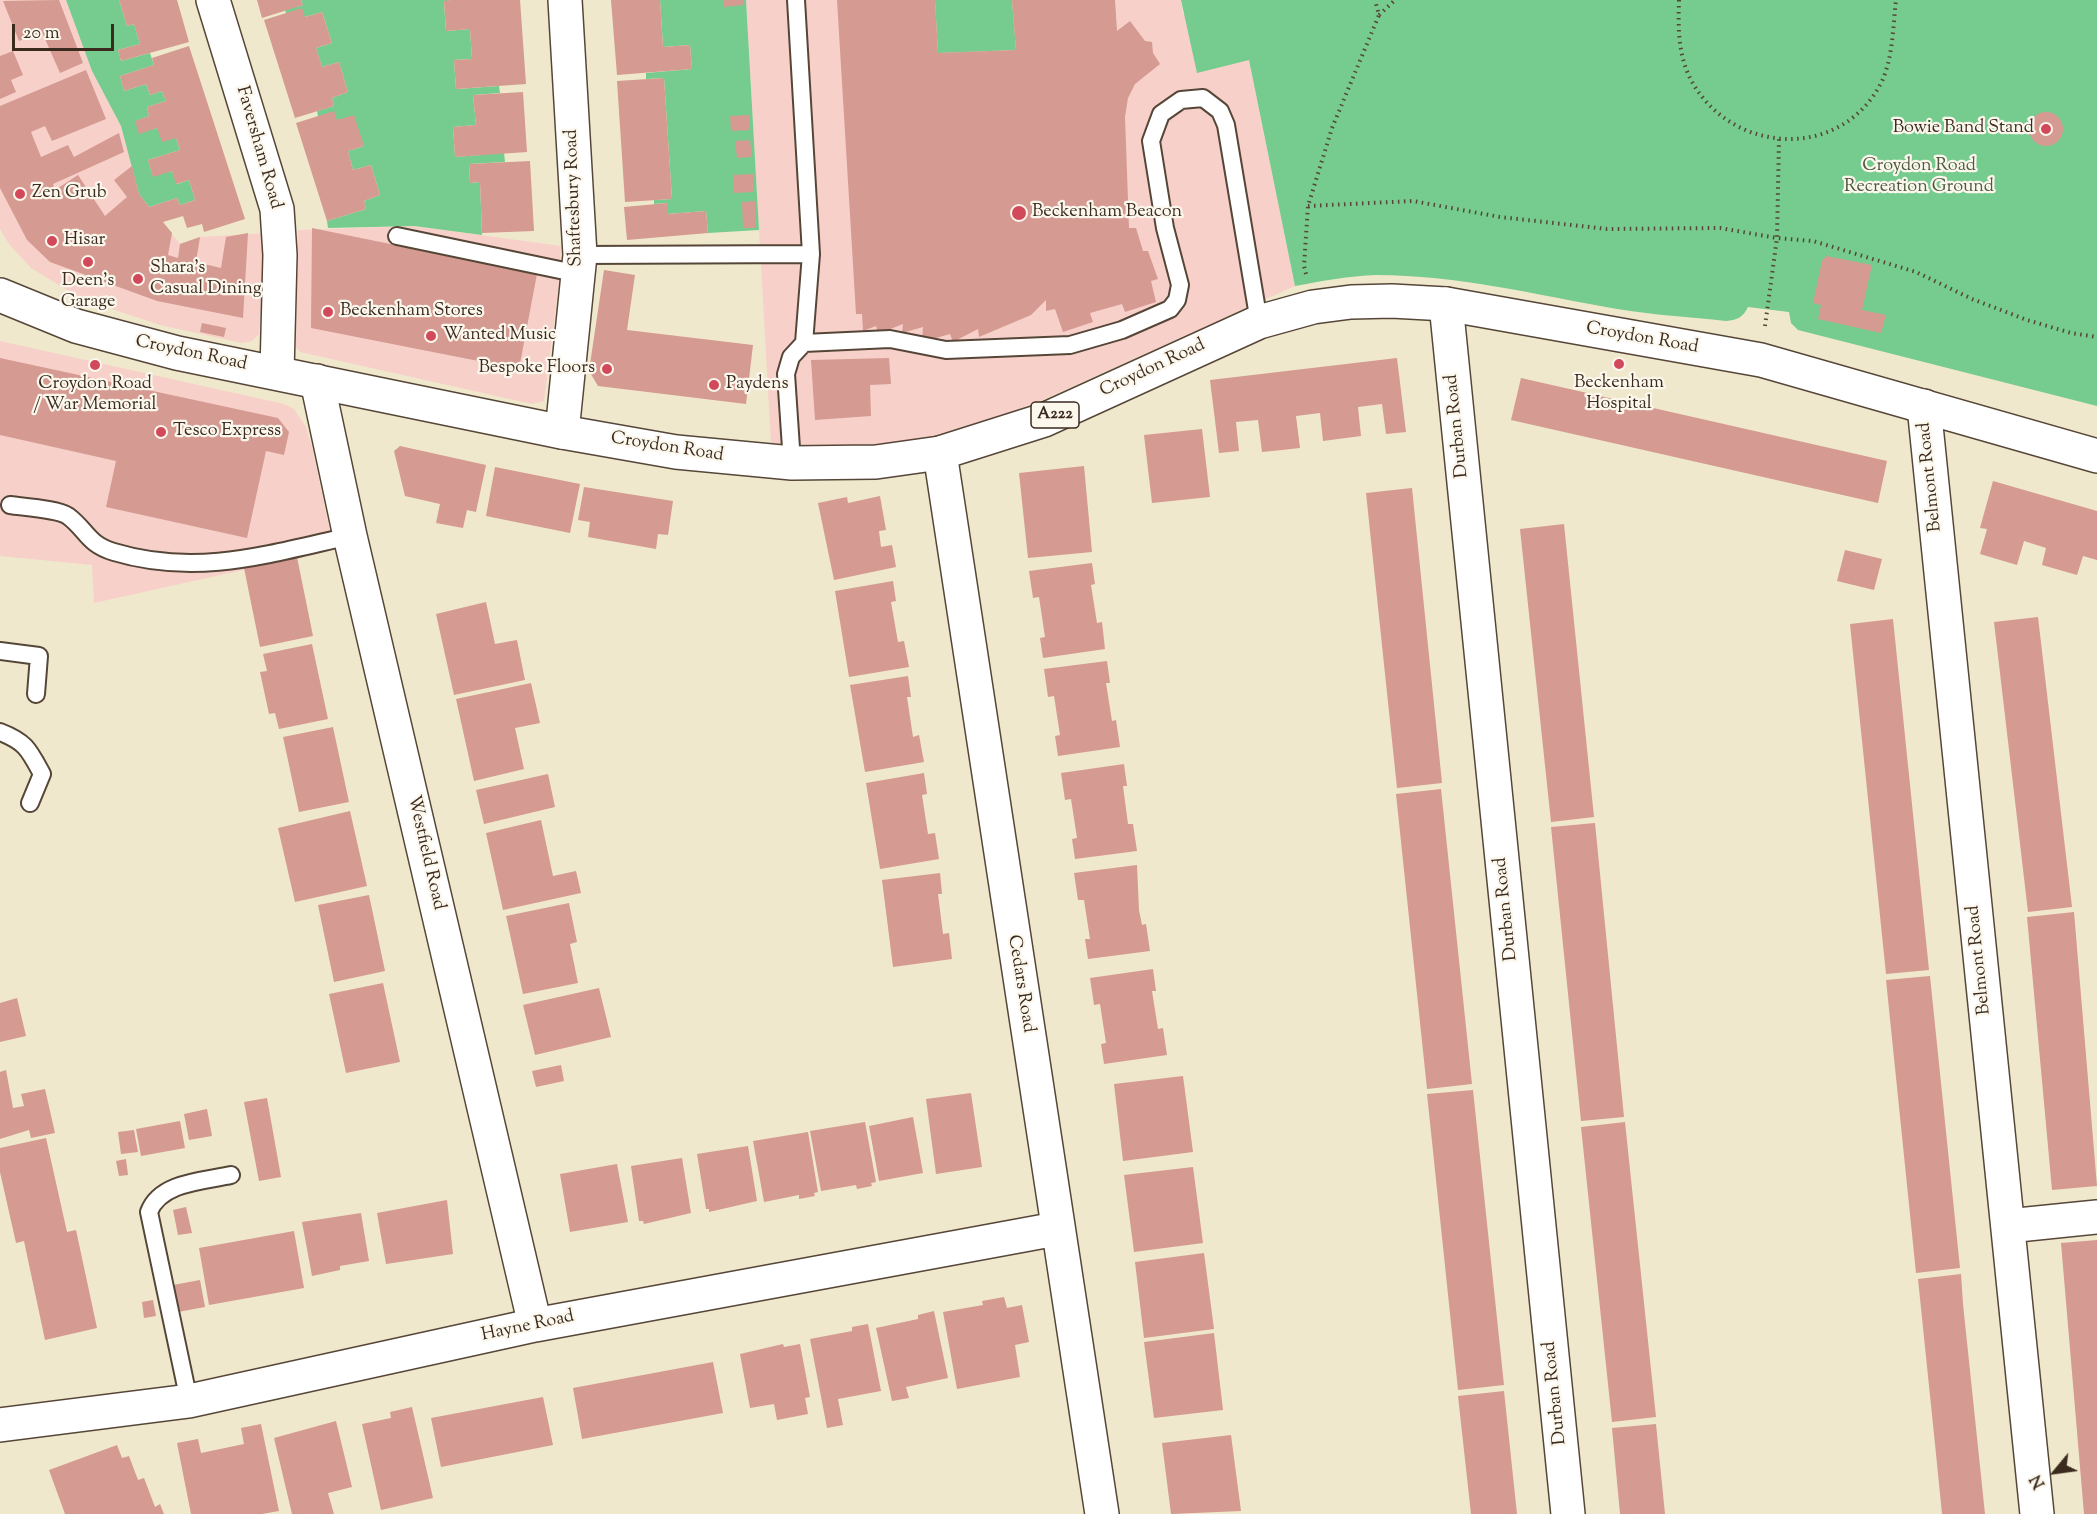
<!DOCTYPE html>
<html>
<head>
<meta charset="utf-8">
<style>
  body { margin:0 }
  #map { position:relative; width:2097px; height:1514px; overflow:hidden; background:#f0e8cc; font-family:"Sorts Mill Goudy",serif }
  canvas { display:block }
  .north { position:absolute; left:2025px; top:1442px; width:60px; height:60px; -webkit-text-stroke:4px #fbf7ec; paint-order:stroke; rotate:241deg; font-size:16px; font-weight:700; line-height:24px; text-align:center; color:#3b2a1e }
  .north::after { content:''; display:block; margin:auto; width:21px; height:27px; background:#3b2a1e; clip-path:polygon(50% 0,100% 100%,50% 72%,0 100%) }
  .scale { position:absolute; left:12px; top:24px; width:102px; height:27px; box-sizing:border-box; border:3px solid #3b2a1e; border-top:0; padding-left:8px; font-size:18px; line-height:21px; white-space:nowrap; color:#3b2a1e; -webkit-text-stroke:4px #fbf7ec; paint-order:stroke }
</style>
</head>
<body>
<div id="map">
<canvas width="2097" height="1514"></canvas>
<div class="north">N</div>
<div class="scale">20 m</div>
</div>
<script>
const ctx = document.querySelector('canvas').getContext('2d');
ctx.lineJoin = 'round';
function paint(path, color) { ctx.fillStyle = color; ctx.fill(path, 'evenodd'); }
function strokePath(path, color, width, dash) { ctx.strokeStyle = color; ctx.lineWidth = width; ctx.lineCap = dash ? 'butt' : 'round'; ctx.setLineDash(dash || []); ctx.stroke(path); }
function write(font, color, halo, rows, align = 'center') {
  ctx.font = font + ' "Sorts Mill Goudy",serif'; ctx.lineWidth = 4.5; ctx.setLineDash([]); ctx.textBaseline = 'middle'; ctx.strokeStyle = halo; ctx.fillStyle = color; for (const [text, x, y, turn = 0] of rows) {
    ctx.save(); ctx.translate(x, y); ctx.rotate((+turn || 0) * Math.PI / 180); ctx.textAlign = isNaN(turn) ? turn : align; if (halo) ctx.strokeText(text, 0, 0); ctx.fillText(text, 0, 0); ctx.restore();
  }
}
paint(new Path2D(`
  M0,0H66L92,71L121,126L139,194L180,244L200,237L267,233L259,334L252,341L242,343L160,325L82,299L31,268L9,244L0,229Z
  M746,0H1181L1183,14L1249,60L1295,286L1047,398L947,438L826,450L771,443Z
  M414,226L561,246L560,276L544,401L532,404L300,352L296,347L298,230Z
  M0,341L284,404L294,409L306,427L312,447L334,550L94,603L92,565L0,556Z`), '#f7d0ca');
paint(new Path2D(`
  M66,0H119L127,26L134,24L140,44L118,50L121,61L150,53L154,65L120,76L124,91L146,84L150,95L162,91L166,101L147,107L149,116L136,121L139,133L157,128L176,138L180,150L148,160L153,176L172,171L177,184L189,180L195,200L180,205L177,198L149,207L139,194L121,126L92,71Z
  M301,0H451L444,2L446,31L470,29L472,59L454,60L456,89L499,86L500,93L473,95L476,125L453,127L455,157L504,153L505,162L469,164L470,183L480,182L482,235L414,226L328,228L327,221L366,209L364,201L380,195L371,165L353,170L348,151L364,146L337,120L318,116L317,111L334,106L332,98L348,92L339,62L322,67L316,48L332,43L322,12L305,17L286,13L285,10L303,5Z
  M660,0H746L759,230L708,233L706,211L667,214V203L654,204V200L672,199L664,78L646,79V73L692,69L690,45L663,47Z
  M935,0H1012L1016,50L938,53Z
  M1181,0H2097V406L1798,330L1791,323L1789,312L1748,307C1743,317 1738,320 1726,321C1690,317 1653,315 1617,309C1537,295 1457,275 1376,275C1349,276 1322,281 1295,286L1249,60L1197,73Z`), '#76cb8e');
paint(new Path2D(`
  M59,0L83,63L60,73L42,32L19,41L3,1Z
  M119,0H177L189,42L121,61L118,50L140,44L134,24L127,26Z
  M257,0H301L303,5L262,18Z
  M451,0H520L526,84L456,89L454,60L472,59L470,29L446,31L444,1Z
  M611,0H660L663,47L690,45L692,69L617,75Z
  M723,0H743V5L724,7Z
  M837,0H935L938,53L1016,50L1012,0H1115L1117,31L1130,21L1145,41L1152,42L1153,53L1160,64L1135,84L1128,98L1125,117L1129,228H1136L1143,251H1148L1158,279L1151,281L1156,302L1125,312L1122,304L1090,313L1093,322L1063,332L1055,309L1046,311V300L1031,315L979,337L978,329L953,342L950,334L922,342L923,327L902,333L903,324L878,334L876,326L863,331L862,314H856Z
  M302,8L305,17L322,12L332,43L316,48L319,57L322,67L339,62L348,92L332,98L334,106L295,118L264,20Z
  M189,46L245,219L204,232L202,224L187,228L183,216L163,222L172,233L168,255L178,258L180,244L200,237L196,262L221,268L226,237L248,233L243,318L157,301L50,262L27,240L0,188V106L86,70L106,119L52,141L45,126L31,132L41,157L68,145L74,157L119,133L124,152L53,184L55,190L78,175L105,216L127,197L114,180L132,166L139,194L149,207L177,198L180,205L195,200L189,180L176,184L172,171L153,177L148,160L180,150L176,138L162,142L157,128L139,134L135,121L149,116L147,107L166,101L162,91L150,95L146,84L124,91L120,76L154,65L152,58Z
  M13,51L23,75L11,80L16,92L0,99V56Z
  M664,78L672,199L625,202L617,81Z
  M523,92L527,152L455,157L453,127L476,125L473,95Z
  M334,111L337,120L354,115L364,146L348,151L353,170L371,165L380,195L364,201L366,209L327,221L296,123Z
  M2029 129a17 17 0 1 1 34 0a17 17 0 1 1-34 0Z
  M749,115L750,130L731,131L730,116Z
  M750,140L752,157L737,158L735,141Z
  M530,161L534,231L482,233L480,182L470,183L469,164Z
  M753,174L754,192L733,193V175Z
  M755,201L756,228H743L742,202Z
  M667,203V214L706,211L708,233L627,240L624,207Z
  M312,228L537,274L519,369L311,328Z
  M1826,256L1872,265L1862,310L1886,315L1881,333L1818,319L1821,305L1813,303L1822,261Z
  M604,270L635,275L627,330L753,345L746,404L598,386L589,371Z
  M202,323L226,328L224,337L200,332Z
  M0,358L278,418L289,432L284,455L266,451L247,538L106,507L116,461L0,435Z
  M889,358L891,384L870,385L871,416L815,420L811,360Z
  M1397,358L1406,432L1386,434L1382,404L1358,407L1361,436L1323,441L1320,413L1296,416L1300,448L1282,450L1262,452L1258,420L1236,422L1239,451L1219,453L1210,380Z
  M1521,378L1887,461L1878,503L1511,420Z
  M1202,429L1210,497L1152,503L1144,435Z
  M400,446L486,465L476,512L467,510L463,528L436,523L440,504L405,496L394,451Z
  M1084,466L1092,552L1028,558L1019,473Z
  M495,467L580,484L570,533L486,516Z
  M1993,481L2097,511V560L2083,556L2077,575L2042,565L2046,548L2024,541L2017,565L1980,554L1987,529L1980,528Z
  M584,487L673,501L668,535L658,534L656,549L588,537L590,522L578,520Z
  M1412,488L1442,783L1397,788L1366,493Z
  M880,496L886,530L879,531L881,547L892,545L896,567L834,580L818,503L847,497L848,503Z
  M1564,524L1594,817L1551,822L1520,529Z
  M1845,550L1882,559L1874,590L1837,581Z
  M297,557L313,636L260,647L244,568Z
  M1092,563L1095,584L1091,585L1097,623L1102,622L1105,649L1043,658L1040,638L1045,637L1039,597L1033,598L1029,571Z
  M893,581L896,601L891,602L898,642L904,641L909,667L849,677L835,591Z
  M486,602L495,644L517,640L525,680L454,695L436,614Z
  M2038,617L2072,907L2028,912L1994,622Z
  M1893,619L1929,970L1886,974L1850,624Z
  M312,644L328,719L279,729L275,713L269,714L260,672L267,671L263,654Z
  M1107,661L1110,683H1106L1112,721L1116,720L1120,747L1058,756L1055,736L1060,735L1054,696L1048,697L1044,669Z
  M908,676L911,697H907L913,737L919,735L924,762L865,772L850,685Z
  M531,683L540,723L515,728L524,769L474,781L456,699Z
  M333,727L349,802L299,812L283,737Z
  M1124,764L1127,786H1123L1128,824H1133L1137,851L1075,859L1072,839L1077,838L1071,799L1065,800L1061,773Z
  M924,773L927,794L922,795L928,834L935,833L939,859L880,869L866,783Z
  M548,774L555,807L484,824L476,790Z
  M1441,789L1472,1084L1427,1089L1396,794Z
  M350,811L367,886L295,902L278,828Z
  M541,820L553,876L576,871L581,893L503,910L486,833Z
  M1595,823L1624,1117L1581,1121L1551,827Z
  M1137,865L1139,910L1142,925L1146,924L1150,951L1088,959L1085,939H1090L1084,900H1078L1074,873Z
  M940,873L942,894H938L943,934L949,933L952,959L893,967L882,880Z
  M369,895L385,971L334,982L318,905Z
  M569,903L577,942L570,944L578,983L523,994L506,916Z
  M2074,912L2097,1186L2052,1190L2027,917Z
  M1153,969L1156,991H1152L1158,1029L1163,1028L1167,1055L1104,1064L1101,1044L1106,1043L1100,1004L1094,1005L1090,978Z
  M1930,976L1960,1268L1916,1273L1886,980Z
  M383,983L400,1062L346,1073L329,994Z
  M599,988L611,1037L535,1055L523,1005Z
  M17,998L26,1036L0,1042V1003Z
  M561,1065L564,1081L536,1087L532,1071Z
  M6,1070L13,1108L24,1106L21,1094L45,1089L55,1133L31,1138L29,1130L0,1139V1072Z
  M1183,1076L1193,1152L1123,1161L1114,1084Z
  M1473,1090L1504,1385L1458,1390L1427,1094Z
  M971,1093L982,1167L936,1174L926,1099Z
  M267,1098L281,1177L259,1181L244,1102Z
  M207,1109L212,1136L189,1140L184,1114Z
  M913,1117L923,1173L879,1181L869,1126Z
  M180,1121L185,1148L141,1156L136,1129Z
  M865,1122L876,1182L871,1183L872,1186L857,1189L856,1185L821,1191L810,1131Z
  M1625,1122L1656,1417L1612,1422L1581,1127Z
  M134,1130L138,1152L121,1154L118,1132Z
  M808,1132L818,1192L814,1193L815,1196L799,1199V1195L764,1202L753,1141Z
  M46,1138L67,1232L76,1230L97,1328L45,1340L24,1241L16,1243L0,1172V1148Z
  M748,1146L757,1201L709,1212V1209H706L697,1154Z
  M682,1158L691,1213L644,1224L643,1221H639L631,1166Z
  M126,1159L128,1175L119,1176L116,1161Z
  M617,1164L628,1222L570,1232L560,1174Z
  M1193,1167L1203,1243L1134,1252L1124,1175Z
  M447,1200L453,1254L386,1264L377,1213Z
  M186,1207L192,1233L178,1235L173,1210Z
  M361,1213L369,1261L340,1266V1270L312,1276L302,1222Z
  M294,1231L304,1288L209,1305L199,1248Z
  M2097,1240V1514H2084L2061,1243Z
  M1204,1253L1214,1329L1144,1338L1135,1262Z
  M1961,1274L1963,1304L1985,1514H1942L1936,1454L1918,1279Z
  M200,1280L205,1307L178,1312L173,1285Z
  M1004,1297L1007,1308L1022,1305L1029,1342L1015,1345L1020,1377L957,1389L943,1312L983,1305L982,1301Z
  M153,1300L156,1316L144,1318L142,1302Z
  M934,1311L948,1378L906,1387L909,1398L892,1401L876,1328L918,1319V1315Z
  M868,1324L881,1391L838,1399L843,1425L827,1428L810,1339L852,1331V1327Z
  M1214,1333L1223,1410L1154,1418L1144,1342Z
  M783,1344L784,1347L800,1344L810,1397L805,1398L808,1414L777,1420L774,1404L750,1408L740,1354Z
  M713,1362L723,1413L582,1439L573,1388Z
  M1504,1391L1517,1514H1471L1458,1396Z
  M543,1397L553,1445L441,1467L431,1418Z
  M412,1407L433,1498L381,1510L362,1424L391,1418L390,1412Z
  M336,1421L352,1487L328,1493L334,1514H292L274,1438Z
  M261,1424L279,1511L262,1514H191L177,1443L198,1439L201,1453L244,1444L241,1428Z
  M1656,1424L1665,1514H1620L1612,1428Z
  M1231,1435L1241,1511L1171,1514L1162,1443Z
  M117,1445L122,1458L129,1456L138,1480L144,1478L155,1507L160,1504L164,1514H65L49,1470Z`), '#d59a91');
const service = new Path2D(`
  M796,0L811,254L804,343
  M397,236L579,274
  M580,255L811,254
  M792,463L786,374L791,357L804,343L890,339L946,350L1070,345L1122,330L1170,309L1177,300L1180,285L1165,228L1151,141L1161,114L1181,100L1203,98L1220,111L1226,125L1259,322
  M10,505C23,507 58,509 68,516C87,530 87,544 114,552C197,577 269,554 350,536
  M0,651L39,656L36,694
  M0,732C26,742 29,750 42,774L30,803
  M189,1401L149,1212C160,1182 204,1181 231,1175`);
const minor = new Path2D(`
  M213,0L277,209L280,255L277,372
  M1446,304L1568,1514
  M317,381L350,536L535,1325
  M1924,406L2037,1514
  M562,432L580,255L565,0
  M940,453L1102,1514
  M2008,1226L2097,1217
  M0,1425L189,1401L535,1325L1056,1229`);
const primary = new Path2D(`
  M0,295L76,326L177,353L562,432L676,452L792,463L876,462L940,453L1044,420L1259,322L1313,307L1351,302L1392,301L1446,304L1761,360L2097,456`);
strokePath(service, '#564638', 20);
strokePath(minor, '#564638', 36);
strokePath(primary, '#564638', 36);
strokePath(new Path2D(`
  M1679,0C1678,27 1678,55 1691,80C1732,156 1843,161 1882,81C1893,57 1893,26 1896,0
  M1379,15L1395,0
  M1308,206L1413,201L1500,217L1607,229L1720,228L1777,238L1813,241L1916,272L1972,299L2027,320L2071,333L2097,337
  M1306,274L1304,266L1308,206L1332,128L1379,15L1375,0
  M1765,326L1777,238L1779,139`), '#564638', 4, [1.5, 4.5]);
strokePath(service, '#fff', 16);
strokePath(minor, '#fff', 33);
strokePath(primary, '#fff', 33);
for (const [x, y, r, color] of [
  [2046,129,6,"#d1495b"],
  [20,194,6,"#d1495b"],
  [1019,213,8,"#d1495b"],
  [52,241,6,"#d1495b"],
  [88,262,6,"#d1495b"],
  [138,279,6,"#d1495b"],
  [328,312,6,"#d1495b"],
  [431,336,6,"#d1495b"],
  [1619,364,6,"#d1495b"],
  [95,365,6,"#d1495b"],
  [607,369,6,"#d1495b"],
  [714,385,6,"#d1495b"],
  [161,432,6,"#d1495b"]
]) { const dot = new Path2D(); dot.arc(x, y, r, 0, 2 * Math.PI); ctx.fillStyle = color; ctx.fill(dot); strokePath(dot, '#fbf7ec', 2); }
for (const [x, y, w] of [
  [1055,415,48]
]) { const box = new Path2D(); box.roundRect(x - w / 2, y - 13, w, 26, 4.5); ctx.fillStyle = '#fbf7ec'; ctx.fill(box); strokePath(box, '#3b2a1e', 1.5); }
write('bold 16px', '#3b2a1e', null, [
  ["A222",1055,415]
]);
write('18px', '#3b2a1e', '#fbf7ec', [
  ["Bowie Band Stand",2034,129,"right"],
  ["Zen Grub",32,194],
  ["Beckenham Beacon",1032,213],
  ["Hisar",64,241],
  ["Shara's",150,269],
  ["Casual Dining",150,290],
  ["Deen’s",88,282,"center"],
  ["Garage",88,303,"center"],
  ["Beckenham Stores",340,312],
  ["Wanted Music",443,336],
  ["Bespoke Floors",595,369,"right"],
  ["Beckenham",1619,384,"center"],
  ["Hospital",1619,405,"center"],
  ["Croydon Road",95,385,"center"],
  ["/ War Memorial",95,406,"center"],
  ["Paydens",726,385],
  ["Tesco Express",173,432]
], 'left');
write('18px', '#3b2a1e', '#fbf7ec', [
  ["Faversham Road",258,148,74],
  ["Shaftesbury Road",575,198,-92],
  ["Croydon Road",1642,339,10],
  ["Croydon Road",191,354,12],
  ["Croydon Road",1153,369,-25],
  ["Durban Road",1458,426,-96],
  ["Croydon Road",667,448,9],
  ["Belmont Road",1931,477,-96],
  ["Westfield Road",425,853,77],
  ["Durban Road",1507,909,-96],
  ["Belmont Road",1980,960,-96],
  ["Cedars Road",1020,984,81],
  ["Hayne Road",528,1327,-12],
  ["Durban Road",1556,1393,-96]
]);
write('18px', '#4d5a40', '#fbf7ec', [
  ["Croydon Road",1919,167],
  ["Recreation Ground",1919,188]
]);
</script>
</body>
</html>
